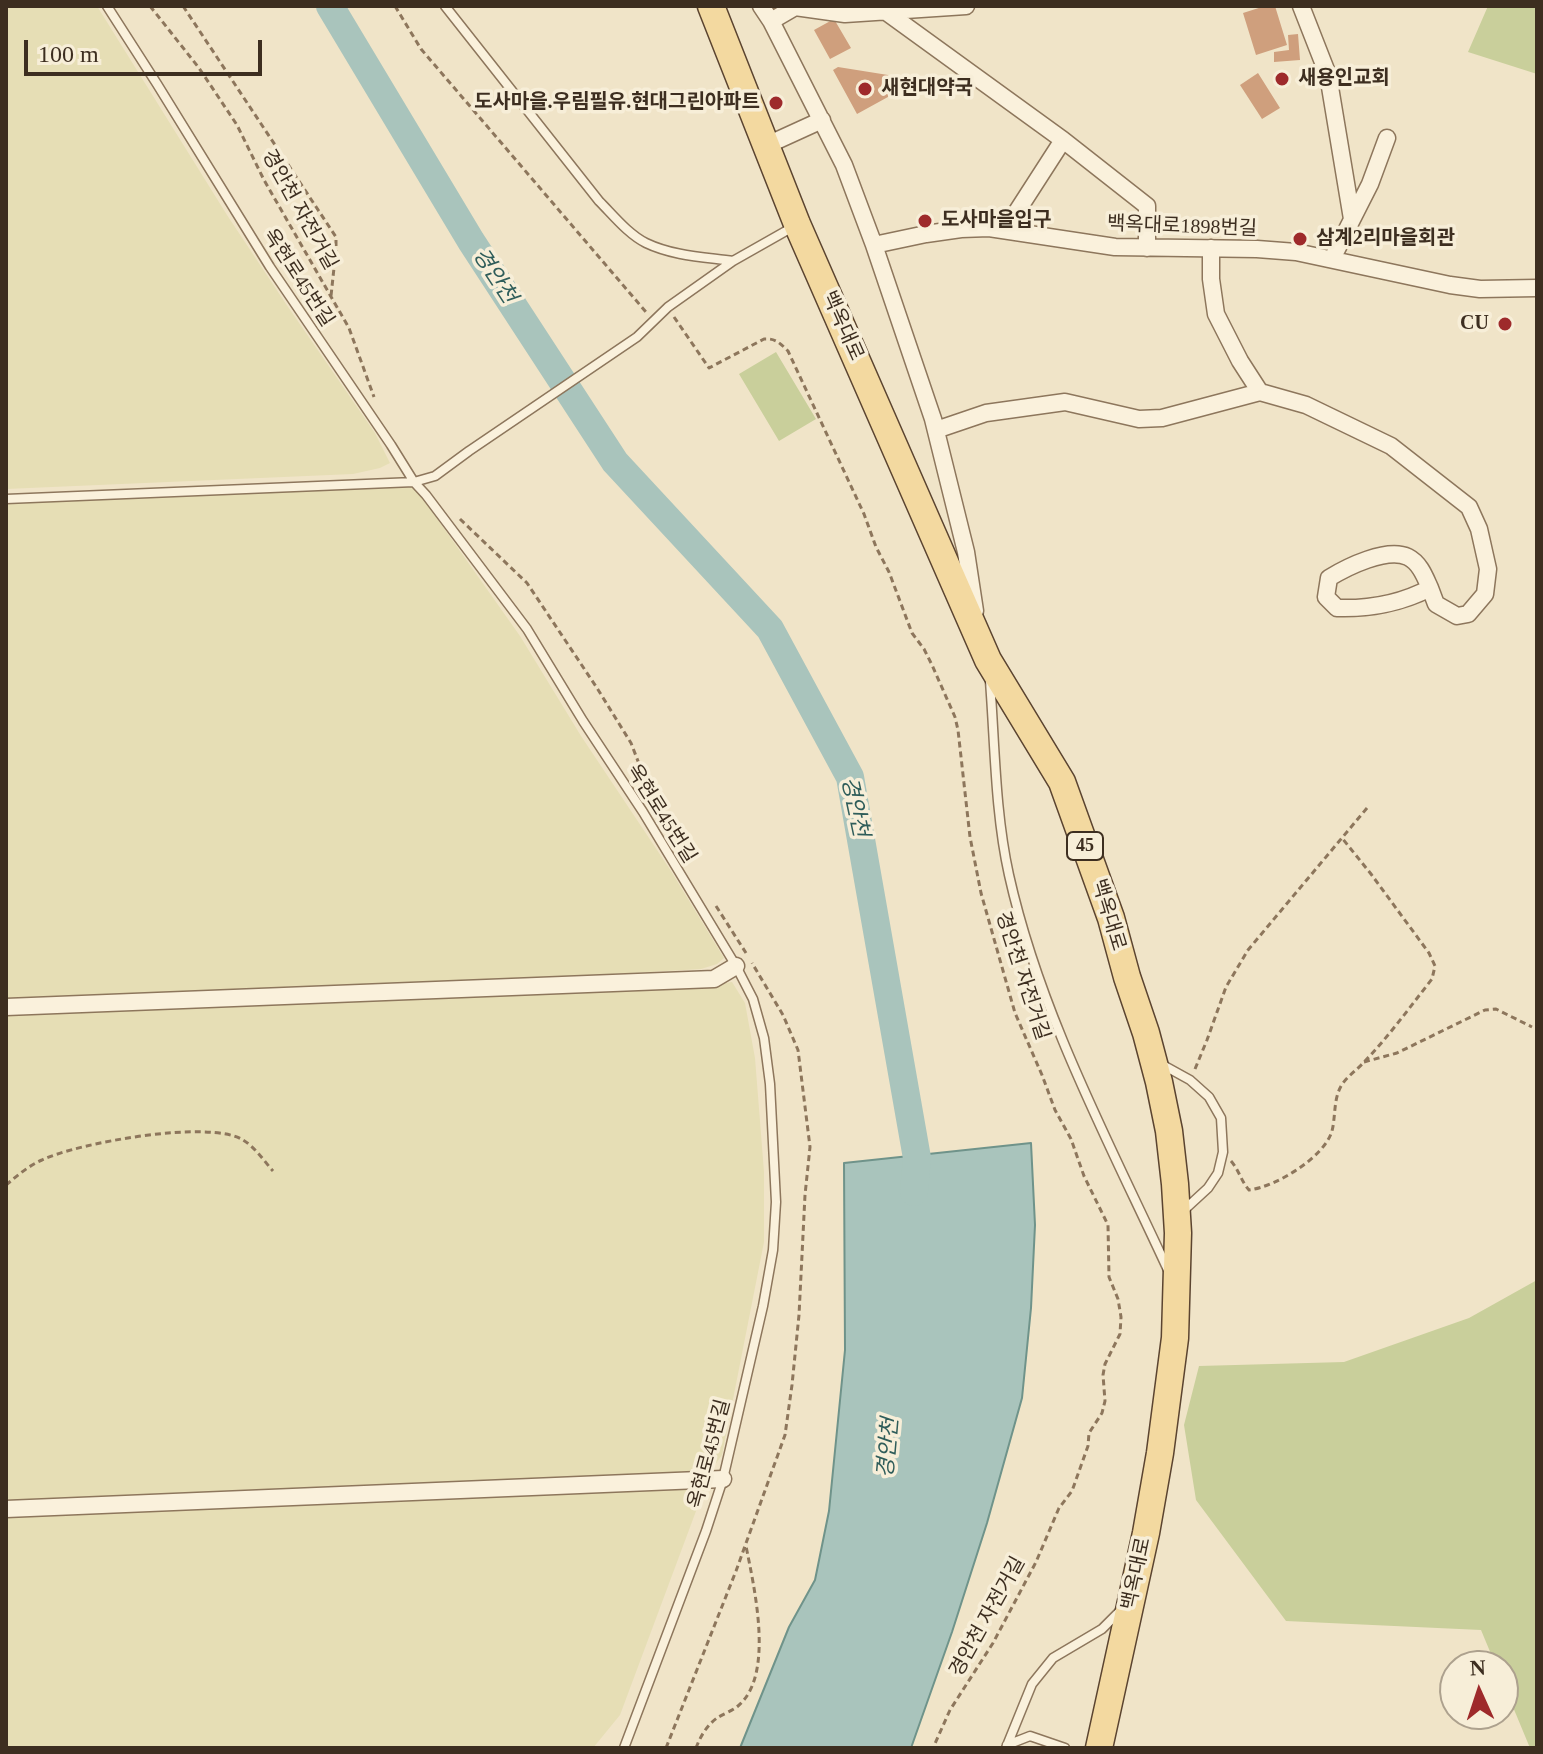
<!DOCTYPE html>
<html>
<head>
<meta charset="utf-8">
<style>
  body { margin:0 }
  #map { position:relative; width:1543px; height:1754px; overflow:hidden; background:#f0e4c8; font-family:"Times New Roman",serif }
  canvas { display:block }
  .frame { position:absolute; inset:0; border:8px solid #3d2e20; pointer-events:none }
  .north { position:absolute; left:1439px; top:1650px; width:80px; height:80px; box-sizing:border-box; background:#f7eed8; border:2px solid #ada18e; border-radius:50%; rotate:357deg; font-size:22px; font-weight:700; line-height:32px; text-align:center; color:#3d2e20 }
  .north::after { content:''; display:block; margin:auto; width:28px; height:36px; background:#9e2a2b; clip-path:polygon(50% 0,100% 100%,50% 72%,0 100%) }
  .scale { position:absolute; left:24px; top:40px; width:238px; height:36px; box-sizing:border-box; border:4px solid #3d2e20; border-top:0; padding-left:10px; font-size:24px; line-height:28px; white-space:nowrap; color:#3d2e20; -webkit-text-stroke:6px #f7eed8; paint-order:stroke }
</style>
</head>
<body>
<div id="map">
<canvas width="1543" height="1754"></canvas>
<div class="frame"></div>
<div class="north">N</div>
<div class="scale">100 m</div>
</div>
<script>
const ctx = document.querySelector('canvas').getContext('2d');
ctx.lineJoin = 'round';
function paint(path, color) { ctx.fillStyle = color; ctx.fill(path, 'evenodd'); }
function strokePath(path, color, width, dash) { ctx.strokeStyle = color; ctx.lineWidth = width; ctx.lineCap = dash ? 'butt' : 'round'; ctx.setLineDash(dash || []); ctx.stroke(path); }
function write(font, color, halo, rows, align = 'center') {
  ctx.font = font + ' "Times New Roman","Noto Sans KR",serif'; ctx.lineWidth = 7; ctx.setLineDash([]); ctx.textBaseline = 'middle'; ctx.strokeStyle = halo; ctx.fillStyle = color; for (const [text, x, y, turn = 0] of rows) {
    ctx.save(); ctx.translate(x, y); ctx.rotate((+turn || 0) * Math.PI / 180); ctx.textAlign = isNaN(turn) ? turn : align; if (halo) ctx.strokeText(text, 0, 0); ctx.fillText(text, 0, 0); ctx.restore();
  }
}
paint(new Path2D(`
  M6,6H97L227,215L286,304L375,433L390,463L380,468L353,474L6,489Z
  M411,485L419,493L520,636L581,736L671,871L724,958L717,964L701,969L455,983L6,1002V502Z
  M732,982L745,1003L755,1058L764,1172V1242L722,1455L711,1470L648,1474L6,1504V1014L704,986Z
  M705,1487L620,1715L593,1748H6V1514Z`), '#e6deb5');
paint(new Path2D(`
  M1488,6H1537V74L1468,52Z
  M776,352L816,419L779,441L739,374Z
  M1537,1280V1748H1530L1503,1683V1666H1496L1481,1630L1286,1621L1196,1500L1184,1425L1199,1366L1344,1362L1469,1318Z`), '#c9cf9b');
const water = new Path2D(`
  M1031,1143L1035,1225L1031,1308L1022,1398L987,1523L952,1632L911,1748H740L789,1627L815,1580L829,1511L845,1350L844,1163Z`);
paint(water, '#a9c4bc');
strokePath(water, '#6f938a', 2);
strokePath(new Path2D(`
  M330,6L471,241L615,462L770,629L850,777L917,1158L914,1192`), '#a9c4bc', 28);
paint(new Path2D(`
  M1265,6H1275L1287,45L1256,55L1243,13Z
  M834,19L851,48L830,59L814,30Z
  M1298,34L1300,60L1274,62V52L1289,50L1288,35Z
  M838,67L888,75L897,92L857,114L833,70Z
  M1258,73L1280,108L1262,119L1240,85Z`), '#cf9f7d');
const service = new Path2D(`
  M107,6L157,84L270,267L391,445L414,482L426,495L527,629L583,721L643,812L736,966L753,999L764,1038L770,1084L776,1202L773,1250L763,1306L723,1479L706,1531L624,1748
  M445,6L599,201C613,215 628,234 646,243C673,256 704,257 733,261
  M6,499L414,482L435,476L469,451L637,337L668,307L733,261L793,227
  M990,681C995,745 995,812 1009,875C1040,1014 1109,1142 1168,1270
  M1161,1064L1190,1080L1209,1097L1221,1118L1223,1152L1218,1173L1208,1188L1183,1211
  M1007,1745L1030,1736L1065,1748
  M1006,1748L1032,1684L1053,1658L1102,1629L1122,1609`);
const minor = new Path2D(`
  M761,6L771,21L844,165L874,245L933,419L966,552L975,611
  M1301,6L1328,75L1352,219
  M885,11L1063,140L1147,206V248
  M771,21L795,7L845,14L966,6
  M765,146L822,120
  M1005,230L1063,140
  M874,245L926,234L961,229L989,228L1115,247L1257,249L1296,252L1450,285L1480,289L1537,288
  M1211,248V279L1216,314L1240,361L1260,392
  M1332,259L1370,184L1387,138
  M936,430L986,413L1065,402L1139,419L1162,418L1260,392L1306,405L1391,446L1469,507L1479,529L1488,569L1485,594L1468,614L1457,616L1436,604L1430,588C1402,603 1368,609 1337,608L1326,597L1329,578C1347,567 1387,547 1408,557C1420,563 1425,577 1430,588
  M6,1007L714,979L736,966
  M6,1509L723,1479`);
const primary = new Path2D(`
  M711,6L797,224L988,660L1062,782L1111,918L1127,977L1146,1033L1159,1082L1169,1131L1175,1184L1178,1233L1175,1338L1160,1453L1146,1533L1099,1748`);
strokePath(service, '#8d765c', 11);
strokePath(minor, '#8d765c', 19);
strokePath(primary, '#5b4430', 29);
strokePath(new Path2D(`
  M150,6L199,68L237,125L264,180L349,328L374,397
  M183,6L336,237V249L331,296
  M395,6L421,49L646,312
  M674,317L709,368L764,339C775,338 780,343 788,351L864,514L876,547L889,572L912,633L924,649L932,665L955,717L958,730L970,837L981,893L1015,1013L1042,1075L1055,1110L1071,1139L1084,1176L1108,1225L1109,1277L1118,1299L1121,1317L1120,1334L1105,1364L1103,1375L1105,1401L1102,1413L1089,1433L1088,1446L1072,1491L1059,1508L1036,1562L993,1643L950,1710L933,1748
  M460,519L527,583L597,688L631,743L656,808
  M716,906L746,953
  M1364,1062L1397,1053L1485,1010L1496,1009L1532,1027
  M1195,1069L1207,1040L1226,987L1248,950L1367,808
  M1231,1161C1239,1170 1241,1181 1249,1190C1275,1187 1324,1158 1332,1131C1336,1115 1333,1097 1343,1083C1349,1075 1358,1069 1365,1061C1389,1036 1410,1007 1432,979L1435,966L1429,953L1371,874L1342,838
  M6,1185C17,1176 28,1166 42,1160C77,1143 210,1119 243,1140C255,1147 264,1161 273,1171
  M666,1748L736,1571L785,1435L792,1385L799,1315L805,1195L810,1147L798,1050L783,1015L752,963
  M696,1748C700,1737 707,1725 717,1718C723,1714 732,1711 738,1706C775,1675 754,1587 746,1546`), '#8d765c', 3, [6, 4]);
strokePath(service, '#faf1dc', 8);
strokePath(minor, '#faf1dc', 16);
strokePath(primary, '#f3d9a0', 26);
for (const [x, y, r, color] of [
  [1282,79,8,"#9e2a2b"],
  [865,89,8,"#9e2a2b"],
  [776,103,8,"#9e2a2b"],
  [925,221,8,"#9e2a2b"],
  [1300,239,8,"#9e2a2b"],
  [1505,324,8,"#9e2a2b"]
]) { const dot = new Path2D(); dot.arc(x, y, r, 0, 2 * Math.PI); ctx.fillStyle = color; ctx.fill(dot); strokePath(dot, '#f7eed8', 3); }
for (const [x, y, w] of [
  [1085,846,36]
]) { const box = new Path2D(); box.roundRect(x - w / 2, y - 14, w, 28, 6); ctx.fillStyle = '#f7eed8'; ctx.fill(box); strokePath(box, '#3d2e20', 2); }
write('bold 18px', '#3d2e20', null, [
  ["45",1085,846]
]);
write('bold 20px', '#3d2e20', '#f7eed8', [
  ["새용인교회",1298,79],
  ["새현대약국",881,89],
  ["도사마을.우림필유.현대그린아파트",760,103,"right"],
  ["도사마을입구",941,221],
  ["삼계2리마을회관",1316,239],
  ["CU",1489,324,"right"]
], 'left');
write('20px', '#3d2e20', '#f7eed8', [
  ["경안천 자전거길",299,210,61],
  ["백옥대로1898번길",1182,227,2],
  ["옥현로45번길",298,278,57],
  ["백옥대로",842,326,66],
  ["옥현로45번길",661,814,58],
  ["백옥대로",1108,915,73],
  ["경안천 자전거길",1022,976,72],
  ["옥현로45번길",710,1454,-75],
  ["백옥대로",1137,1574,-78],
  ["경안천 자전거길",988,1617,-61]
]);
write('italic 22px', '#2f5d5a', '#f7eed8', [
  ["경안천",494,276,57],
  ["경안천",854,807,78],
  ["경안천",889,1448,-85]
]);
</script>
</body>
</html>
